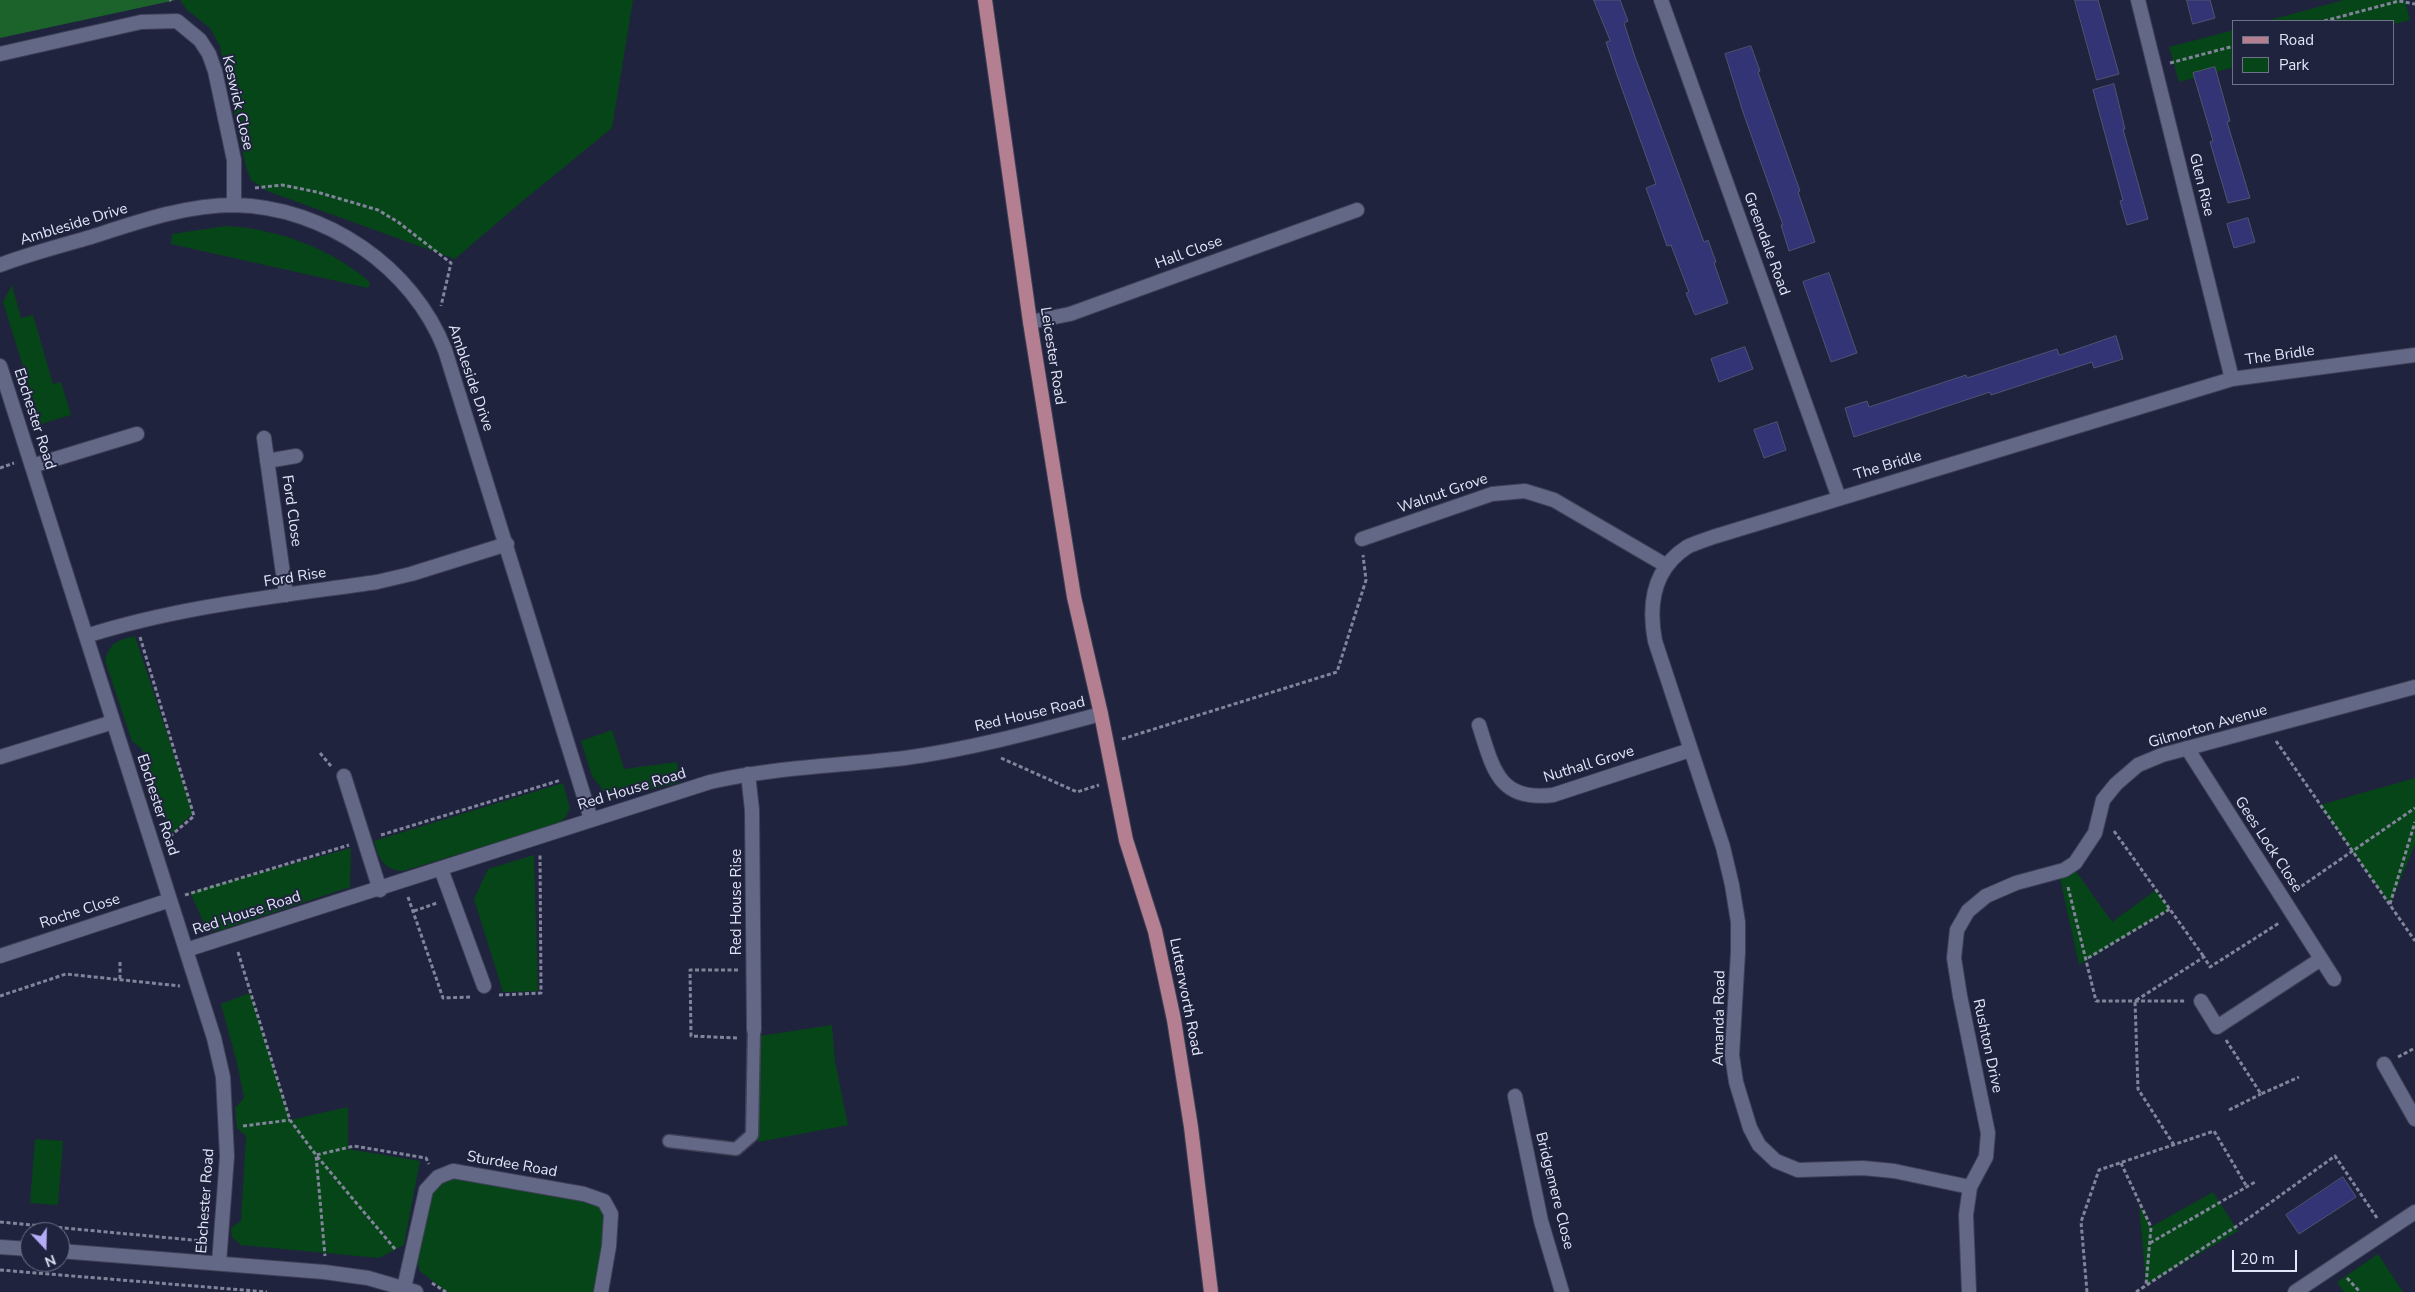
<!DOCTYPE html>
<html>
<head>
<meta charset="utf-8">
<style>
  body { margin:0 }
  #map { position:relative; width:2415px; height:1292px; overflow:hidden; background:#20233d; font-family:"Nunito Sans",sans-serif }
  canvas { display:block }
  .legend { position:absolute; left:2232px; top:20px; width:162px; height:65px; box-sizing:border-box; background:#20233d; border:1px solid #6e7188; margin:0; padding:6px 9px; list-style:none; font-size:15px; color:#e3e6f8 }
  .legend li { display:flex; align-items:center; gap:10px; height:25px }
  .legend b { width:25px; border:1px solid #6e7188 }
  .north { position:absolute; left:20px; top:1222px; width:50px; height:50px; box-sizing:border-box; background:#20233d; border:1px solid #6e7188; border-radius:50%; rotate:159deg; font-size:14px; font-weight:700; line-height:20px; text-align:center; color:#e3e6f8 }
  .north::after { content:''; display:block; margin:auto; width:18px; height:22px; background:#b5acf8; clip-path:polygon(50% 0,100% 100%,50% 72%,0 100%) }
  .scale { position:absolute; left:2232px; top:1250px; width:65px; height:22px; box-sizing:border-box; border:2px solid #e3e6f8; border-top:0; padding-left:6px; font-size:15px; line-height:18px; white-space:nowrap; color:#e3e6f8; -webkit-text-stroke:4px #20233d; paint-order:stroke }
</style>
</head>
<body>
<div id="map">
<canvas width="2415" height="1292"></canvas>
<ul class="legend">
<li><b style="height:6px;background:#b37f91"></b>Road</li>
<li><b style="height:14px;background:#064517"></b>Park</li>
</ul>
<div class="north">N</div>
<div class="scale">20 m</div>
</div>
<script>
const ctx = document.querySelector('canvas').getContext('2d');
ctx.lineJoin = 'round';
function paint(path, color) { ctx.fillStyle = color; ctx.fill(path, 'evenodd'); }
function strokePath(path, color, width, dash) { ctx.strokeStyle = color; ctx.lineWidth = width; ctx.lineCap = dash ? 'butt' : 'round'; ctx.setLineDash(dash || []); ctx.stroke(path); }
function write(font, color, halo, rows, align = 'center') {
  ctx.font = font + ' "Nunito Sans",sans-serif'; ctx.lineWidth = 4; ctx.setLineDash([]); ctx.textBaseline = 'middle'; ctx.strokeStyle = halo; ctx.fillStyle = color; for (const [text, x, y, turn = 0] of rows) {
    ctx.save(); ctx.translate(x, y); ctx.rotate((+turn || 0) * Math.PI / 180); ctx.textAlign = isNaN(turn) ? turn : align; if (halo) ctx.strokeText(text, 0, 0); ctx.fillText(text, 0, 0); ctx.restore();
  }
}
paint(new Path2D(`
  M180,0H633L612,128L519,204L455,259L267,191L251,180L246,167L220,46L210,28L187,10Z
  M2344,0H2405L2410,20L2394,24V21H2266Z
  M2234,30V67L2179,82L2169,47Z
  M226,226C278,229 330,248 370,282L368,288L171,244L172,234Z
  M12,285L21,318L33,315L53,384L61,382L71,415L41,424L3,302Z
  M135,636L193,813L170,835L142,749L132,741L105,661C110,642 117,641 135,636Z
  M612,730L624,769L677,762L679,783L610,799L592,776L581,741Z
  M2415,778V844L2390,905L2320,805Z
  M563,783L570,808L566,817L558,824L403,871C383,870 379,858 374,841Z
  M351,848L350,887L221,930L208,932L190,892Z
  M534,855L538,991L503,992L474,899L488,869Z
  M2075,870L2112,922L2156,890L2170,909L2079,965L2060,878Z
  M250,993L290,1120L348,1107V1149L420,1161L404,1245L379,1258L241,1245L232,1237L231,1228L241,1221L246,1136L237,1128L235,1108L244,1098L238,1067L221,1004Z
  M832,1025L835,1061L848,1125L758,1142L760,1036Z
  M35,1139L63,1141L58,1205L30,1203Z
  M438,1177L604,1201L611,1214L600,1292H446L420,1271L417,1261L426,1190Z
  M2213,1192L2238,1231L2146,1285L2139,1203L2151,1227Z
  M2378,1254L2403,1292H2344L2337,1282Z`), '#064517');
paint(new Path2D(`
  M0,0H176L0,38Z`), '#1c622b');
const building = new Path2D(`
  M1594,0H1620L1628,21L1624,23L1635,57L1704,242L1708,240L1716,262L1714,263L1728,303L1695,315L1686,293L1689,292L1671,245L1667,246L1646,188L1656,184L1617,75L1606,42L1610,41Z
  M2075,0H2098L2119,74L2097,80Z
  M2187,0H2210L2215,18L2193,24Z
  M1751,46L1760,71L1758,72L1800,191L1798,192L1815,242L1789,251L1781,225H1783L1743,112L1725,54Z
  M2215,67L2230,121L2227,122L2250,198L2228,203L2210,142L2213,141L2193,73Z
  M2114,84L2125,129H2123L2148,219L2127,225L2120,201L2123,200L2093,90Z
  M2248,218L2255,242L2234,248L2227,224Z
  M1829,273L1857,353L1831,362L1803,282Z
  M2116,336L2123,359L2094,368L2092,362L1991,395L1990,392L1854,437L1845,408L1867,401L1869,407L1966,375L1967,378L2057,349L2059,355Z
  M1745,347L1753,369L1719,382L1711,359Z
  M1777,422L1786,450L1764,458L1754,430Z
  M2343,1177L2356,1197L2299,1234L2286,1215Z`);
paint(building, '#323476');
strokePath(building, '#4f5471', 1);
const service = new Path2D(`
  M669,1141L736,1149L752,1135L754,1030`);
const minor = new Path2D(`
  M1661,0L1839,498
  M2138,0L2232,379
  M0,54L141,22L177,21L200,40L209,54L215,71L234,160V205
  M0,265C29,254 60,246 91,237C137,222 185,205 235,205C325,207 413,267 445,350L591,819
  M1030,322L1070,314L1357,210
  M0,366L214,1038L223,1077L227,1156L219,1263
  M264,438L286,595
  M267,461L296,456
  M32,466L137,434
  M1362,539L1492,494L1525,491L1554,500L1667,566
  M86,636C180,606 280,596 377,582L411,574L507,544
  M1479,725C1493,768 1498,802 1553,795L1690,750
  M2187,748L2334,979
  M0,757L113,722
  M748,774L752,810L754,1030
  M344,776L380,890
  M441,869L484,986
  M186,950L710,782C776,767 838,766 905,758C971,749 1037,731 1101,714
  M0,956L170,900
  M2201,1001L2217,1027L2321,959
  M2384,1064L2415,1119
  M1515,1096L1541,1221L1562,1292
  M1970,1187L1894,1171L1863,1168L1798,1170L1776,1161L1759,1145L1750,1128L1736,1082L1732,1055L1738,952V922L1732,885L1723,847L1655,641C1648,604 1653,569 1687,547C1695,543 1705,540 1713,537L2232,379L2415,355
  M404,1288L426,1190L438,1177L453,1171L584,1194L604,1201L611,1214L609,1246L601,1292
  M1969,1292L1966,1215L1970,1187L1986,1157L1988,1133L1960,996L1954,958L1957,930L1968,911L1986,896L2016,883L2064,870L2075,863L2095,833L2103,800L2116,784L2138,765L2162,755L2415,687
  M2295,1292L2415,1212`);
const tertiary = new Path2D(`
  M0,1247L30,1249
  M60,1251L324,1272L368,1278L416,1292`);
const primary = new Path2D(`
  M985,0L1030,322L1074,597L1101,714L1126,840L1155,931L1174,1020L1191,1127L1211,1292`);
strokePath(service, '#3f4057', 15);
strokePath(minor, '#3f4057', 16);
strokePath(tertiary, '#3f4057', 16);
strokePath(primary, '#3f4057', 16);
strokePath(new Path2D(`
  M170,0L171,1
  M2324,21L2399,1L2415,4
  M2170,63L2234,46
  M255,188L282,185L317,192L378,210L398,222L451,263L441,306
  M0,468L14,463
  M140,637L194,816L168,838
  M1122,739L1337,672L1366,580L1363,555
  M2276,741L2415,941
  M320,753L331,766
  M1001,758L1077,792L1099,785
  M2114,831L2204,957
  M381,835L561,780
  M2068,887L2096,1001H2185
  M2296,890L2415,808
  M185,895L349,845
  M408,897L443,998L470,997
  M2390,904L2415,822
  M414,911L437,903
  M238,952L290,1120L316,1155L325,1256
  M2088,958L2170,909
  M738,970H690L691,1036L738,1038
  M120,979V962
  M499,995L541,993L540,854
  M0,996L66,974L180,986
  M2226,1040L2261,1094L2299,1077
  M2398,1057L2415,1048
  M2229,1110L2261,1094
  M243,1126L290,1120
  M2174,1145L2138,1089L2135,1001L2204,957L2210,967L2279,923
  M2121,1163L2151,1227L2146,1285
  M0,1222L203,1241
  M2150,1243L2255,1182
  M395,1249L316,1155L354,1146L426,1158L429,1164
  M0,1270L267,1292
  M2347,1278L2360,1292
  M432,1283L446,1292
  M2087,1292L2081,1222L2099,1170L2214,1131L2247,1187
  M2136,1292L2249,1218L2335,1156L2377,1218`), '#81849a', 3, [4, 2.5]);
strokePath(service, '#636887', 12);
strokePath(minor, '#636887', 14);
strokePath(tertiary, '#636887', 14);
strokePath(primary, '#b37f91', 14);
write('15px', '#e3e6f8', '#20233d', [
  ["Keswick Close",237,103,77],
  ["Glen Rise",2201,185,76],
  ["Ambleside Drive",74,225,-17],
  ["Greendale Road",1766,244,70],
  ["Hall Close",1189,253,-20],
  ["Leicester Road",1052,356,81],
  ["The Bridle",2280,356,-8],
  ["Ambleside Drive",470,378,71],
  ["Ebchester Road",34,419,72],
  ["The Bridle",1888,466,-17],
  ["Walnut Grove",1443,494,-19],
  ["Ford Close",291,511,82],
  ["Ford Rise",295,578,-9],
  ["Red House Road",1030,715,-13],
  ["Gilmorton Avenue",2208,727,-16],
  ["Nuthall Grove",1589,765,-17],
  ["Red House Road",632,790,-17],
  ["Ebchester Road",157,805,72],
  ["Gees Lock Close",2268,845,57],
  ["Red House Rise",737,902,-90],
  ["Roche Close",80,912,-18],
  ["Red House Road",247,914,-18],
  ["Lutterworth Road",1185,997,79],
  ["Amanda Road",1720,1018,-89],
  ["Rushton Drive",1987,1046,78],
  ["Sturdee Road",512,1165,10],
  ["Bridgemere Close",1554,1191,76],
  ["Ebchester Road",206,1201,-86]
]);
</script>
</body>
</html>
